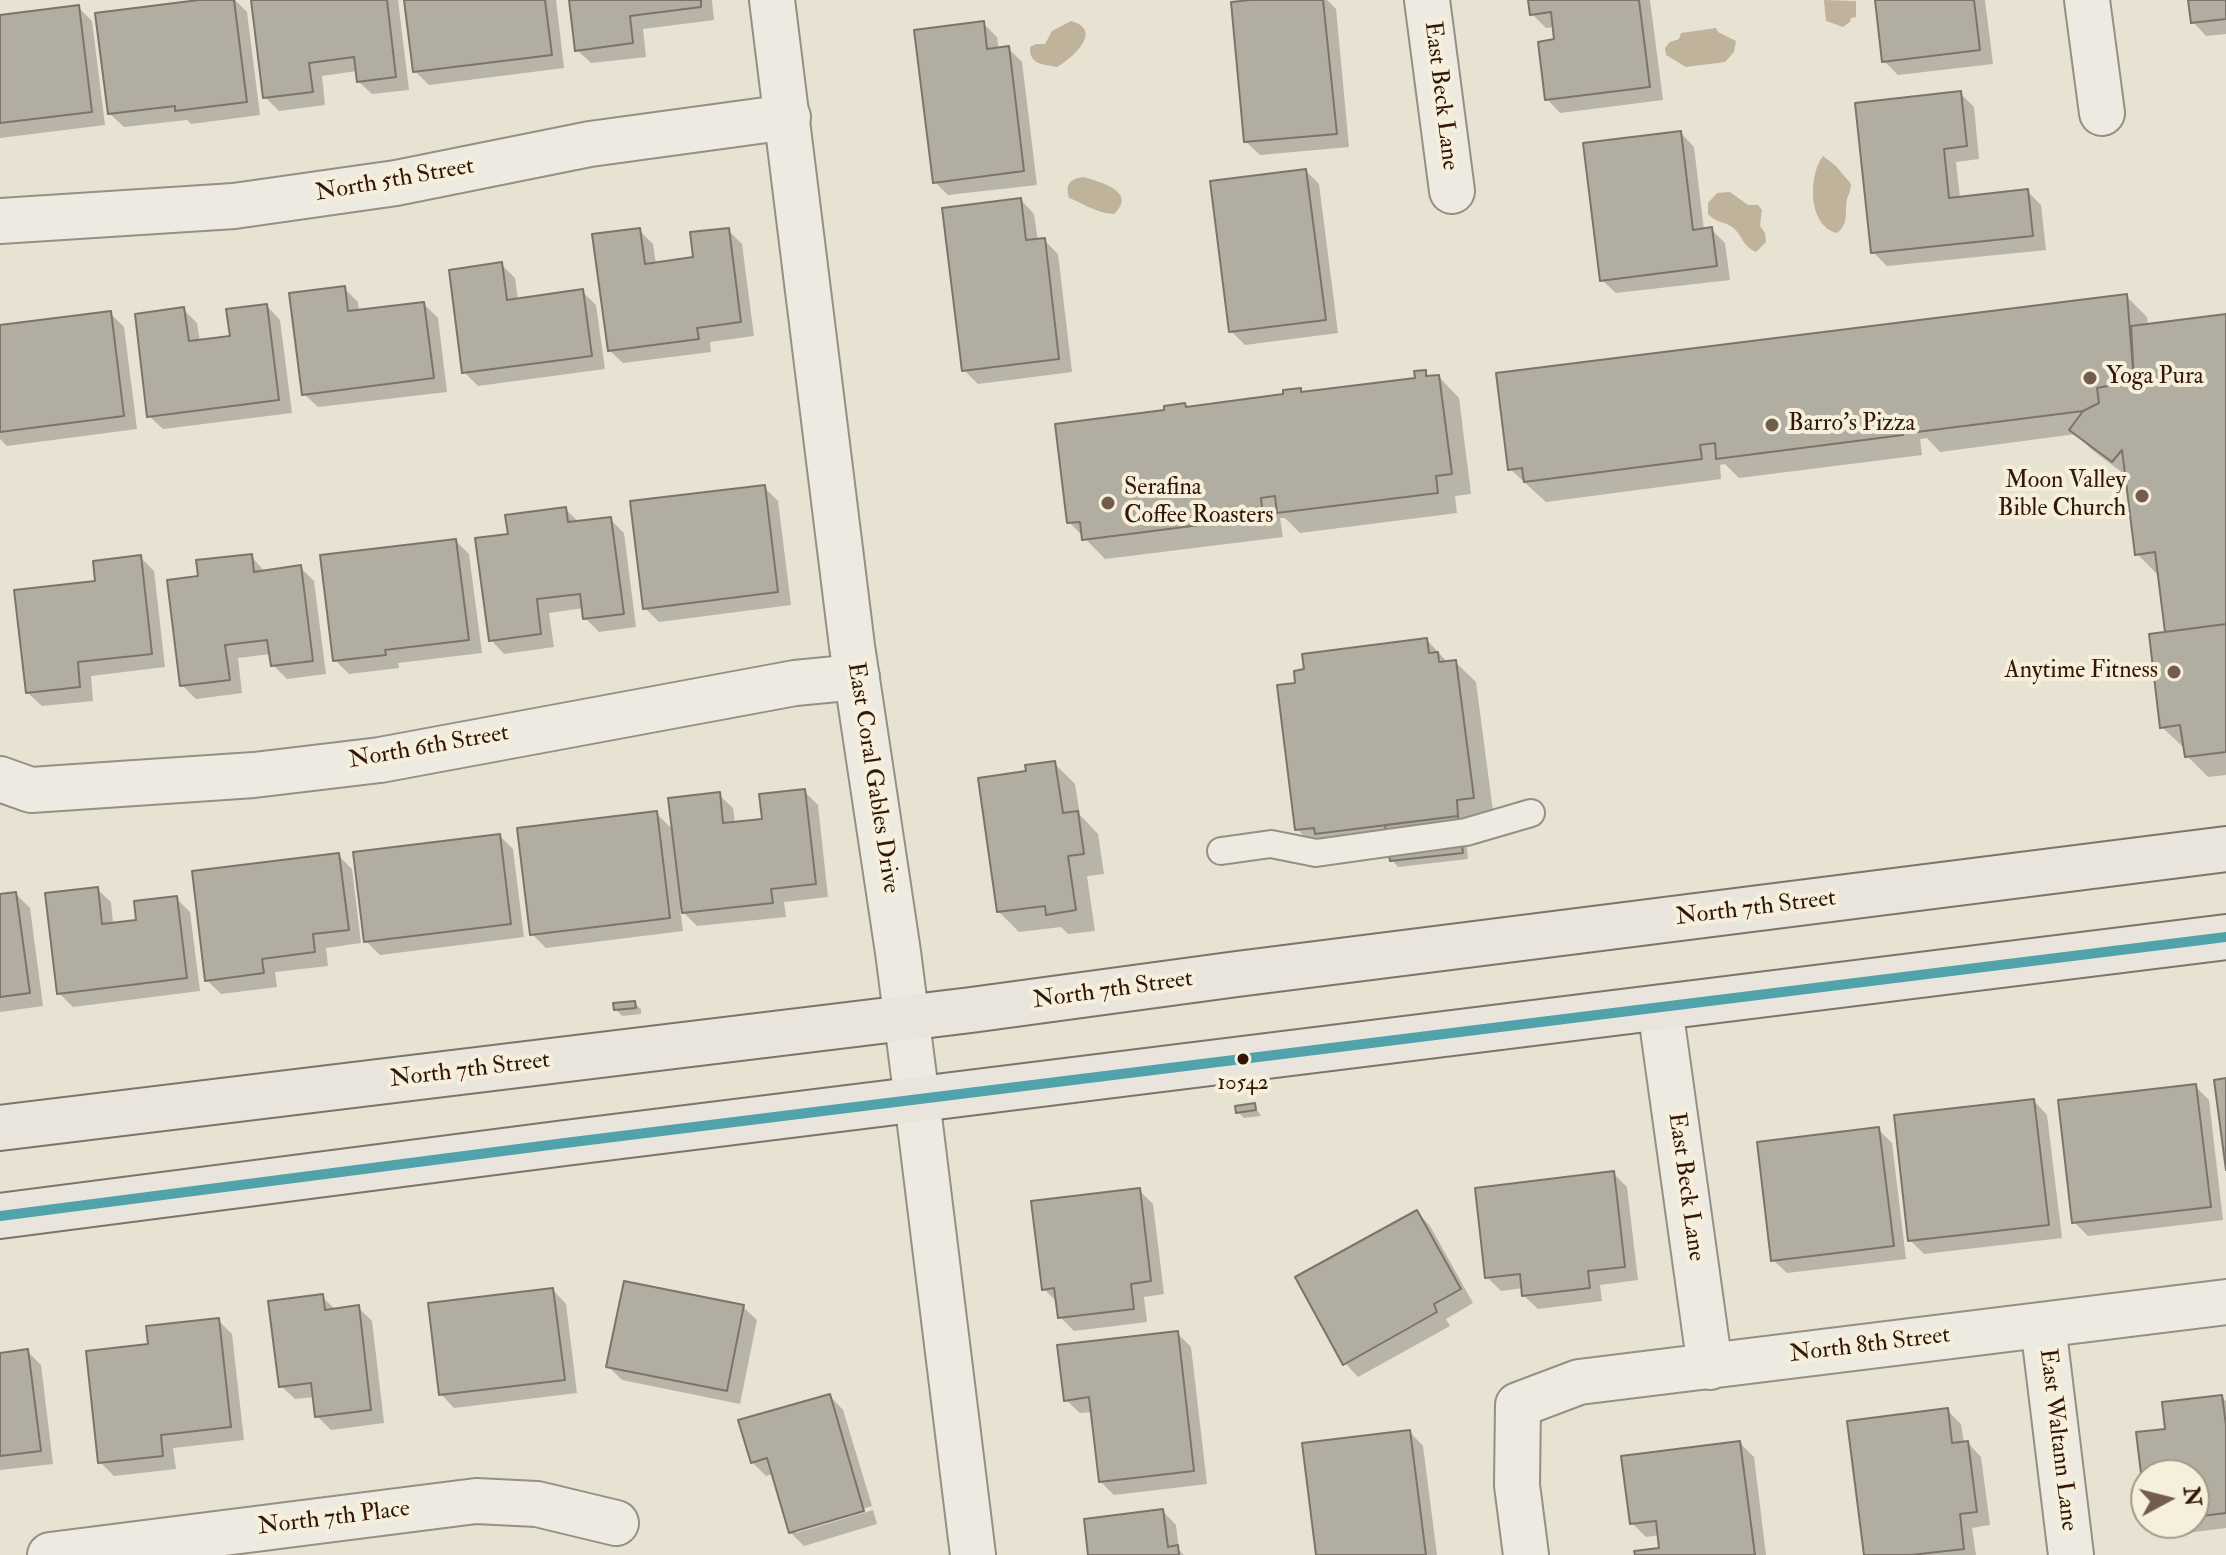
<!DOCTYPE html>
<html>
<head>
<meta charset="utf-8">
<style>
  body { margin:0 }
  #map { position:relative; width:2226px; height:1555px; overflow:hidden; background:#e7e2d1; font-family:"IM FELL Double Pica",serif }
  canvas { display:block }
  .north { position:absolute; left:2130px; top:1459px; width:80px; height:80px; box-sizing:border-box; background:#f5efdc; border:2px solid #a79886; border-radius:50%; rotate:83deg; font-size:22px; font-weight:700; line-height:32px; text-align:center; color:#331605 }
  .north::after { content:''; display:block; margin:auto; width:28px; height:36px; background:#725d4c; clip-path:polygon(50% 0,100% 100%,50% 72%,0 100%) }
</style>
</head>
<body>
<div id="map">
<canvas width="2226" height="1555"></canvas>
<div class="north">N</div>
</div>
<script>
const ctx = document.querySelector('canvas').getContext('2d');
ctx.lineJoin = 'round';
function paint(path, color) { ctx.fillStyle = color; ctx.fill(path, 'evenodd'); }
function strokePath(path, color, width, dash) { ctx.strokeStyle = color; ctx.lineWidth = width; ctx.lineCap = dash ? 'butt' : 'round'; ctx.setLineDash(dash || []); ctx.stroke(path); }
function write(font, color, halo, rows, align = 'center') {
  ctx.font = font + ' "IM FELL Double Pica",serif'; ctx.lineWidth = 8; ctx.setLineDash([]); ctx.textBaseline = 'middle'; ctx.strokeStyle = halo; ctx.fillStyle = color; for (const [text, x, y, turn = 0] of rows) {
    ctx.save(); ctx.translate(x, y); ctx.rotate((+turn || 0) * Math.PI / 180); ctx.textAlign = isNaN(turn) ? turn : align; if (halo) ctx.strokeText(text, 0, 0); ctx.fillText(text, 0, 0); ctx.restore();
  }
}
paint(new Path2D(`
  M1824,0L1856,1V17L1851,18L1850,22L1843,27L1826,21Z
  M1071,21C1104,30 1073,58 1057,67C1043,64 1029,65 1030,47L1036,44H1045L1052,31Z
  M1716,28L1718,32L1736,41L1734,52L1725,62L1686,67L1666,55L1665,48L1670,42L1679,39L1681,33Z
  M1823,156L1836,166L1851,184C1851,189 1849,194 1847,199C1844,213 1850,222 1837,233C1808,226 1808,176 1823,156Z
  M1083,177C1101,182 1138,192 1114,214C1096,213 1085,204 1069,198C1065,184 1070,179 1083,177Z
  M1730,192L1748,205H1758L1762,210L1760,226L1765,233L1766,242L1756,252C1741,245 1743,235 1732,227C1724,221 1718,224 1708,214V203L1717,193Z`), '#c0b39c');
paint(new Path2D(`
  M215,0H235L247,12L260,115L191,124L187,120L124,127L110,114Z
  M266,0H398L409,90L372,94L358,81L357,71L322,76L325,105L279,111L265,97Z
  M406,0H556L564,68L429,85L415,71Z
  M571,0H712L714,20L643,29L646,57L591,63L577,50Z
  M1272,0H1327L1336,9L1349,147L1260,155L1246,142Z
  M1530,0H1650L1663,100L1560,113L1547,99L1556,41L1555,27L1546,28L1532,14Z
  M1877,0H1985L1993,64L1898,75L1884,61Z
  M2190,0H2226V34L2206,36L2193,22Z
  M78,7L92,21L105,125L0,138V17Z
  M983,23L997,37L999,50L1008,48L1022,62L1037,185L948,195L935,182Z
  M1960,93L1974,107L1979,159L1956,162L1960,198L2027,191L2041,205L2046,250L1887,266L1873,252Z
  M1681,133L1694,147L1704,230L1711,229L1725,243L1730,280L1616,293L1602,280Z
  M1306,171L1319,184L1338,333L1245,345L1231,331Z
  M1021,200L1034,214L1038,241L1044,240L1058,254L1072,372L978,384L964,370Z
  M639,230L653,244L656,264L695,259L728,230L742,244L754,336L710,342L711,352L623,363L609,350Z
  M501,264L515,278L518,300L582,291L596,305L605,369L478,386L464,372Z
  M344,288L358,302L359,312L424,304L438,318L447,392L318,407L304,394Z
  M2126,296L2147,317L2148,326L2226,316V775L2208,777L2187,756L2186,747H2183L2162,727L2167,633L2158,575L2137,554L2127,476L2092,450L2076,434L1940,452L1927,438L1920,439L1922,455L1739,478L1725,464L1720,465L1721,479L1546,502L1510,469Z
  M267,306L280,320L292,413L163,429L149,416L183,309L197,323L200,342L232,338Z
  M110,313L124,327L137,429L7,446L0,439V327Z
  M1425,372L1431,378L1439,377L1459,398L1471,494L1455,496L1457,513L1300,533L1285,518H1280L1283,537L1105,559L1069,522L1167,411L1185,405L1188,409L1285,396L1300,390L1304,394L1417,379Z
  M764,487L778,501L791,605L659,622L645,608Z
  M565,509L580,523L610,519L624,533L636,627L599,632L585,618L584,608L549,613L554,647L504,654L491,640L510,536Z
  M456,541L469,554L482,653L398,663L399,668L349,674L335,660Z
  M251,556L265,572L300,567L314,581L326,674L287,679L273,665L271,654L238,658L242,693L196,699L182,685L200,578Z
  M140,557L154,571L165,667L91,676L93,701L42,706L28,693L97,583Z
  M1427,640L1448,663L1455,662L1476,682L1494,819L1466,838L1468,859L1398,867L1392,860L1390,847L1318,850L1297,829L1298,685Z
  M1054,763L1075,784L1080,815L1098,834L1104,874L1087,876L1095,931L1068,934L1061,927L1019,932L999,912Z
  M804,791L818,805L828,897L784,902L786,917L697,926L680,909L683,931L546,948L532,934L656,813L674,831L719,795L733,808L735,824L765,821Z
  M500,836L513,849L524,937L380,955L366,941Z
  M338,855L352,869L361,943L326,948L328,966L275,972L277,987L221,994L207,980Z
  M97,889L111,902L113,924L138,921L176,898L190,912L200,991L73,1007L59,993Z
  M16,894L30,908L43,1006L0,1012V896Z
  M634,1003L641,1009V1014L622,1016L616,1009Z
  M2195,1086L2209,1100L2223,1220L2088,1236L2074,1222Z
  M2034,1101L2047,1115L2062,1238L1924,1254L1910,1240Z
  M1254,1105L1261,1116L1244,1118L1238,1112Z
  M1878,1129L1892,1143L1906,1259L1787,1273L1773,1260Z
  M1613,1173L1627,1187L1638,1280L1600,1285L1602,1301L1538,1309L1524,1296L1523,1288L1501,1291L1487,1277Z
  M1139,1190L1153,1204L1164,1294L1144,1297L1147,1322L1074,1331L1060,1317L1058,1303L1044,1289Z
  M1417,1212L1430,1226L1473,1303L1446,1319L1450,1326L1358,1377L1345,1363Z
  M553,1290L566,1304L577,1393L454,1408L441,1394Z
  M322,1297L336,1310L358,1307L372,1321L384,1423L331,1430L317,1416L315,1397L295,1399L281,1386Z
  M743,1307L757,1320L740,1404L622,1380L608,1366Z
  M218,1320L232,1334L244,1440L173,1448L176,1469L114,1476L100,1462L150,1346Z
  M1177,1333L1191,1347L1207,1484L1114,1495L1100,1481L1093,1412L1080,1413L1066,1400Z
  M28,1352L41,1365L53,1464L0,1470V1355Z
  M830,1396L843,1410L872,1506L796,1529V1533L873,1510L877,1524L804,1546L790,1532L773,1474L766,1476L752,1462Z
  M2222,1397L2226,1401V1528L2163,1536L2150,1523H2194V1475H2146V1498L2138,1434L2167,1431Z
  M1947,1410L1961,1424L1964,1443H1968L1981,1457L1990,1525L1972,1528L1976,1555H1866Z
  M1410,1432L1423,1446L1437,1555H1318Z
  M1740,1443L1754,1457L1766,1555H1637L1661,1550L1660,1535L1646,1537L1632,1523Z
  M1163,1511L1176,1525L1179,1550L1184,1555H1090Z`), '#0003');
const building = new Path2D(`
  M199,0H234L247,102L175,111V106L108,114L95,13Z
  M251,0H387L396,77L357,82L354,57L309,63L313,92L263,98Z
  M404,0H545L552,55L413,72Z
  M569,0H701V7L630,16L633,43L575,51Z
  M1251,0H1323L1337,134L1244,142L1231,2Z
  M1528,0H1639L1650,87L1545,100L1538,42L1554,39L1551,12L1530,15Z
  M1875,0H1974L1980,50L1882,62Z
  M2188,0H2226V19L2191,23Z
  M79,5L92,112L0,123V15Z
  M984,21L987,49L1009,46L1024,171L933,183L914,30Z
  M1961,91L1967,146L1944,149L1949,198L2028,189L2033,236L1871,253L1855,103Z
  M1681,131L1693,230L1712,227L1717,266L1600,281L1583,143Z
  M1306,169L1326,320L1229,332L1210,181Z
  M1021,198L1026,240L1045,238L1059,359L962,371L942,208Z
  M640,228L645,264L693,257L690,232L729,228L741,322L697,328L699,339L608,351L592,234Z
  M502,262L507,300L583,289L592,356L462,373L449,270Z
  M345,286L348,311L424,302L434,378L302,395L289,293Z
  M2127,294L2134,381L2097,388L2099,403L2083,411L1917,432L1915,417L1901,419L1903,435L1716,459L1715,443L1700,445L1702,459L1524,482L1522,468L1508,470L1496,373Z
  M267,304L279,400L147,417L135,314L184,307L189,341L230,336L226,309Z
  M111,311L124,416L0,432V325Z
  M2226,314V624L2165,632L2155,552L2135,555L2122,450L2112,462L2069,430L2083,411L2099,403L2097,388L2134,381L2131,326Z
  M1426,370V376L1439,375L1452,474L1436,476L1438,493L1277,513L1275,496L1261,498L1263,517L1082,540L1080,522L1067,523L1055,424L1164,410V406L1185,403L1186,407L1283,394V390L1301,388V392L1415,378L1414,371Z
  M765,485L778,592L643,609L630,501Z
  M566,507L568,522L611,517L624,614L583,619L580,594L537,599L541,634L489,641L475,538L508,534L505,515Z
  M456,539L469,640L385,650L386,655L333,661L320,555Z
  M252,554L254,572L301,565L313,661L271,666L267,640L225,645L230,680L180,686L167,580L198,576L196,560Z
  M141,555L152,654L78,662L80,687L26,693L14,590L95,581L93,561Z
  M2226,624V752L2185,757L2180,725L2160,728L2149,634Z
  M1427,638L1429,653L1438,652L1439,662L1456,660L1474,798L1457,800L1458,816L1315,834L1314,828L1295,830L1277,685L1295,683L1294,671L1304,669L1302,654Z
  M1055,761L1063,813L1078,811L1084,854L1068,856L1076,910L1046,915L1045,906L997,912L978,778L1026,771L1025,765Z
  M805,789L816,884L771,889L773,903L682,913L668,798L720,792L723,823L762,819L759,794Z
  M657,811L670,918L530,935L517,828Z
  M1458,816L1463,853L1390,861L1385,825Z
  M500,834L511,924L364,942L353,852Z
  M339,853L349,930L313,934L315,952L262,959L264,973L205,981L192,871Z
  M98,887L102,924L136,920L134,901L177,896L187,978L57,994L45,893Z
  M16,892L30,993L0,997V894Z
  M635,1001L636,1008L614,1010L613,1003Z
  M2226,1078V1170L2214,1080Z
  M2196,1084L2211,1207L2072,1223L2058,1100Z
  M2034,1099L2049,1225L1908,1241L1894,1115Z
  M1255,1103L1256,1110L1236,1113L1235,1106Z
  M1879,1127L1894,1246L1771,1261L1757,1142Z
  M1614,1171L1625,1267L1588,1271L1590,1288L1522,1296L1520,1274L1485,1278L1475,1188Z
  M1140,1188L1151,1281L1131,1284L1134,1309L1058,1318L1054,1288L1042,1290L1031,1201Z
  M1417,1210L1461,1289L1434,1304L1437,1312L1343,1365L1295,1277Z
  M624,1281L744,1305L727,1391L606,1367Z
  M553,1288L565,1380L439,1395L428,1303Z
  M323,1294L325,1310L359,1305L371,1410L315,1417L311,1383L279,1387L268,1301Z
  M219,1318L231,1427L161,1435L163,1456L98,1463L86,1351L148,1344L146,1326Z
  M1178,1331L1194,1471L1099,1482L1089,1397L1064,1401L1057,1345Z
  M28,1349L41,1451L0,1456V1353Z
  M830,1394L864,1511L789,1533L767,1458L751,1463L738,1420Z
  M2222,1395L2226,1425V1513L2194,1517V1475H2146V1515L2136,1432L2165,1429L2162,1402Z
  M1948,1408L1952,1443L1968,1441L1977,1512L1960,1514L1964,1549L1911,1555H1864L1847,1421Z
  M1410,1430L1426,1555H1316L1302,1443Z
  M1740,1441L1755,1555H1635L1634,1551L1659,1548L1656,1521L1630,1524L1621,1456Z
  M1163,1509L1168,1547L1178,1545L1179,1555H1088L1084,1519Z`);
paint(building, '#b2ada1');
strokePath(building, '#7c7469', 2);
const service = new Path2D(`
  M1221,851L1271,844L1316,853L1466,832L1531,813`);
const minor = new Path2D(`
  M1427,0L1452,191
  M2087,0L2102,113
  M0,221L234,206L396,183L590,144L788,117
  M0,779L31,790L254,775L380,760L795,683L857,677
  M1660,1008L1710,1367
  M917,1100L973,1555
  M2043,1325L2071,1555
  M50,1555L476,1501L537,1504L616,1523
  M1526,1555L1517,1485L1518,1405L1579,1382L2226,1302`);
const tertiary = new Path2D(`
  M772,0L852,646L898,952L917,1100`);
const primary = new Path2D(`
  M0,1128L971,1010L1237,974L2226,849
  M0,1216L565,1143L2226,937`);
strokePath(service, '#968f83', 30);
strokePath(minor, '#968f83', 48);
strokePath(tertiary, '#968f83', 48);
strokePath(primary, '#7c7469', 48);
strokePath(service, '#eceae1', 26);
strokePath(minor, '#eceae1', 44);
strokePath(tertiary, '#eceae1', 44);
strokePath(primary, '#e9e5dc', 44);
strokePath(new Path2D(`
  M0,1216L565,1143L2226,937`), '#52a2ab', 10);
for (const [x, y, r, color] of [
  [2090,378,8,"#725d4c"],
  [1772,425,8,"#725d4c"],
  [2142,496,8,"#725d4c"],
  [1108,503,8,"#725d4c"],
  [2174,672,8,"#725d4c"],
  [1243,1059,7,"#331605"]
]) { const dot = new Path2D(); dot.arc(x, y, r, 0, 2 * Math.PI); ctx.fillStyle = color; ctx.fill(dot); strokePath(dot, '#f5efdc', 3); }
write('22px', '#331605', '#f5efdc', [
  ["10542",1243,1084]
]);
write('24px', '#331605', '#f5efdc', [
  ["East Beck Lane",1440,96,83],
  ["North 5th Street",395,181,-10],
  ["North 6th Street",429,748,-10],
  ["East Coral Gables Drive",872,778,81],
  ["North 7th Street",1756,909,-7],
  ["North 7th Street",1113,991,-8],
  ["North 7th Street",470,1071,-7],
  ["East Beck Lane",1685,1187,82],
  ["North 8th Street",1870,1346,-7],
  ["East Waltann Lane",2057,1440,83],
  ["North 7th Place",334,1519,-7]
]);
write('24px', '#331605', '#f5efdc', [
  ["Yoga Pura",2106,378],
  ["Barro's Pizza",1788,425],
  ["Moon Valley",2126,482,"right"],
  ["Bible Church",2126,510,"right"],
  ["Serafina",1124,489],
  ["Coffee Roasters",1124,517],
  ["Anytime Fitness",2158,672,"right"]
], 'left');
</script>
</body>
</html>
